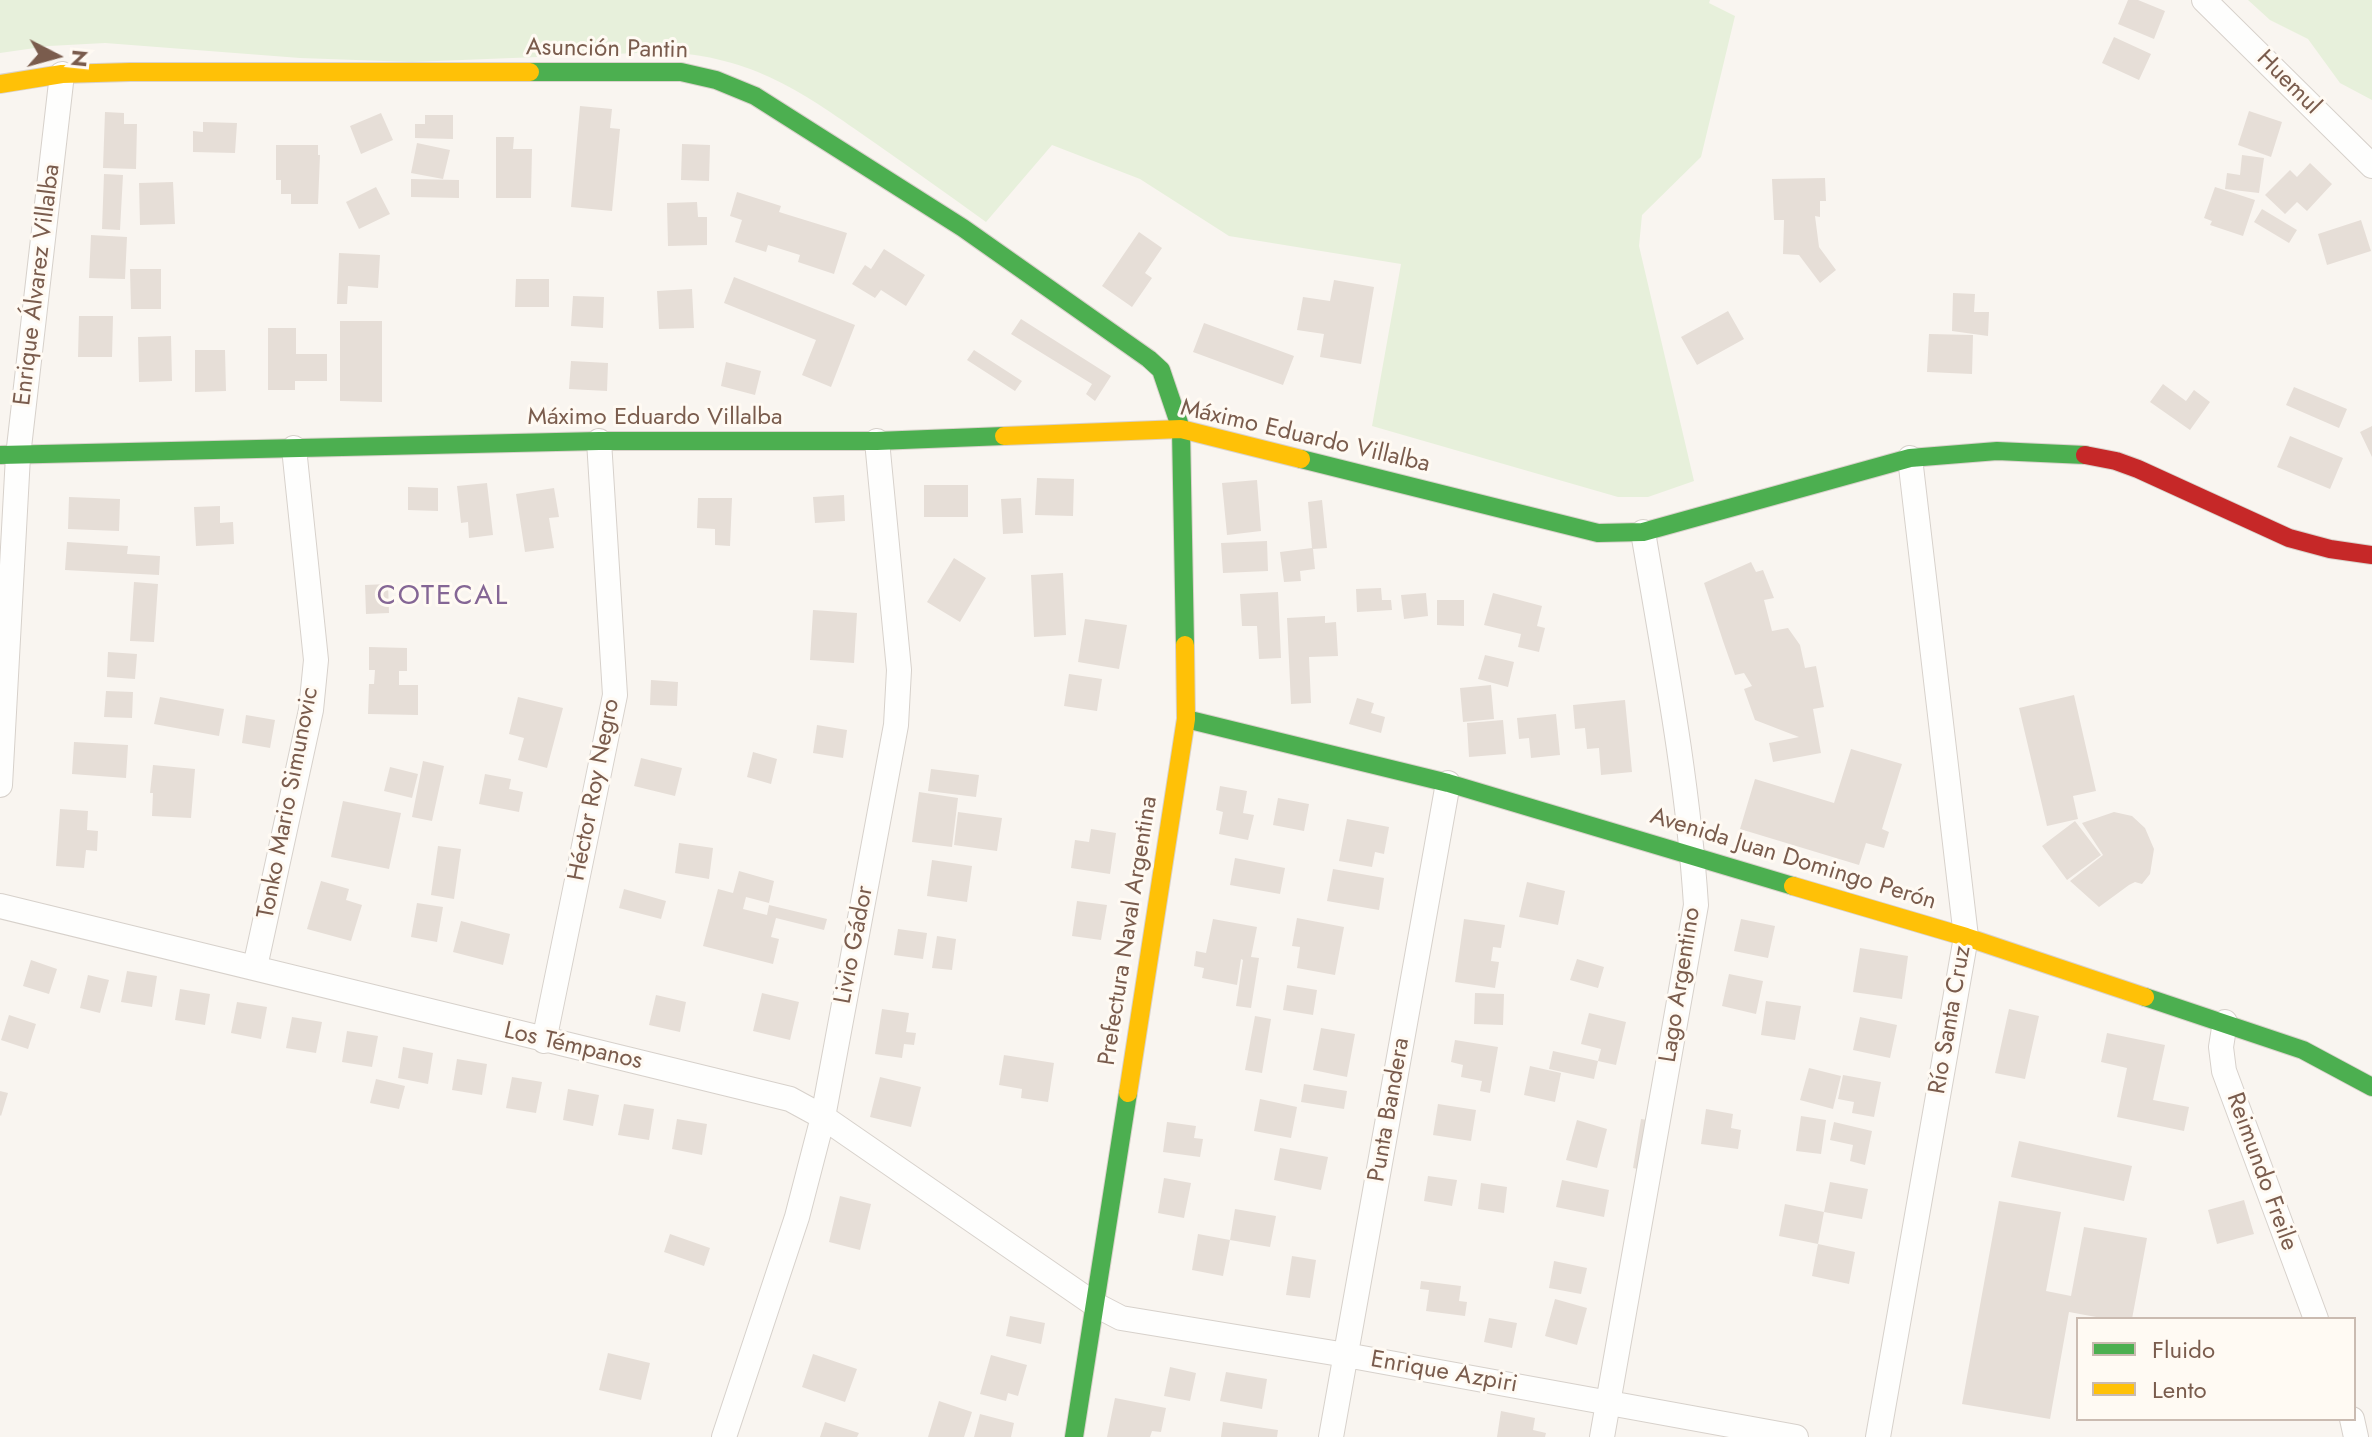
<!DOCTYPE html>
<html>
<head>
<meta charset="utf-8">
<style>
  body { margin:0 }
  #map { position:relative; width:2372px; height:1437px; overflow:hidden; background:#f9f5f0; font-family:Jost,sans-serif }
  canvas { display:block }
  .legend { position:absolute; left:2076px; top:1317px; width:280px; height:104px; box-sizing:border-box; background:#fffaf3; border:2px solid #cabbb1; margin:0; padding:10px 14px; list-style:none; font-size:24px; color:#7a5c4d }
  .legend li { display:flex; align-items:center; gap:16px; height:40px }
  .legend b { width:40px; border:2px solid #cabbb1 }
  .north { position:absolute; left:16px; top:16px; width:80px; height:80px; -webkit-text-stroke:6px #fffaf3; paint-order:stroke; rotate:96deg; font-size:22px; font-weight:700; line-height:32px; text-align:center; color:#7a5c4d }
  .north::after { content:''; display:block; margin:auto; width:28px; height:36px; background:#7a5c4d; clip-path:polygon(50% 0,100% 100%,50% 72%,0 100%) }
</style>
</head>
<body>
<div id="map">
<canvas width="2372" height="1437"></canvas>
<ul class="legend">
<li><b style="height:10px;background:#4caf50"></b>Fluido</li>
<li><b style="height:10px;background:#ffc107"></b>Lento</li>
</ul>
<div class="north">N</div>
</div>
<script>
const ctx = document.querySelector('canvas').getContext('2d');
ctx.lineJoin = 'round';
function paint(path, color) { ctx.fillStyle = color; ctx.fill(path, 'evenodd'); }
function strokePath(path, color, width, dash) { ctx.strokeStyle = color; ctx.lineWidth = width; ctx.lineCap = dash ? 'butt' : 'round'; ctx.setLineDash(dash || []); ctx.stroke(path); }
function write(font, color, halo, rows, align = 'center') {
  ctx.font = font + ' Jost,sans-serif'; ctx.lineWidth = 6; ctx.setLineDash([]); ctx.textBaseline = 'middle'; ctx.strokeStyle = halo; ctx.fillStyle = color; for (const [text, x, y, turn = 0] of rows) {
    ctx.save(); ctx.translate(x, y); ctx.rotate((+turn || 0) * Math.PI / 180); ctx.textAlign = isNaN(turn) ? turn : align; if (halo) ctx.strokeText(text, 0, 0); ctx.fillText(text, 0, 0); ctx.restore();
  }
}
paint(new Path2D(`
  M0,0H1710L1709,3L1735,16L1701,157L1642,215L1639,246L1694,481L1648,497H1618L1372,426L1401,264L1229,236L1140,179L1052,145L986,222C949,195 912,169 875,143C804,93 753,56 663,52L412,62L300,58L105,43L49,46L0,53Z
  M2248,0H2372V100L2340,83L2308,39L2270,20Z`), '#e7f0db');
paint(new Path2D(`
  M2128,0H2138L2165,11L2154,39L2118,24Z
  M2114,37L2151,54L2139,80L2102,63Z
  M580,106L612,109L610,128L620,129L612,211L571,207Z
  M2249,111L2282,122L2271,157L2238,145Z
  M105,112L124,113V124H137L136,169L103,168Z
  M381,113L393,140L361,154L350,126Z
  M425,115H453V139L415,138V124H425Z
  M203,122L237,123L235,153L193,152V131L203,132Z
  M496,137H514L513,149H532L531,198H496Z
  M417,143L450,150L443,179L411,173Z
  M682,144L710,145L709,181L681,180Z
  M276,145H318V155H320L318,204H291V194H281V180H276Z
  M2242,155L2264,158L2259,193L2225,189L2227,173L2240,175Z
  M2310,163L2332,184L2307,211L2297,202L2285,214L2265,195L2290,170L2297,177Z
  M104,174L123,175L120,230L102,229Z
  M1825,178L1826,201H1820V217L1815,216L1819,247L1836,270L1820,283L1799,255L1783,254L1784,220H1774L1772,179Z
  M411,179L459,180V198L411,197Z
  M173,182L175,224L140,225L139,183Z
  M376,187L390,214L359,229L346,202Z
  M2215,187L2255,200L2243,236L2210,225L2212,221L2204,218Z
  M737,192L781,206L779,212L847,233L834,274L798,262L800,255L768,245L766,252L735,242L742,220L730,216Z
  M697,202L698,217H707V245L668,246L667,203Z
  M2262,209L2297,230L2289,243L2254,222Z
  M2361,220L2371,251L2327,265L2318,234Z
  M1139,232L1162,248L1145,273L1152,278L1132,307L1102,286Z
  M91,235L127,237L125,279L89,278Z
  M884,249L925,275L906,306L881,290L875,298L852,284L865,265L871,269Z
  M339,253L380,255L378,288L348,286L347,304H337Z
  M130,269H161V309H131Z
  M734,277L855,325L831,387L802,375L816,340L724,303Z
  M516,279H549V307H515Z
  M1334,280L1374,287L1361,364L1320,357L1324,334L1297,330L1303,297L1330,301Z
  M692,289L694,328L659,329L657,291Z
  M1953,293L1975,294L1974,312H1989L1988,336L1952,331Z
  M573,296L604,297L603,328L571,326Z
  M1728,311L1744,339L1697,365L1681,337Z
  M79,316H113L112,357H78Z
  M1021,319L1111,376L1095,401L1086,394L1092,384L1011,334Z
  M340,321H382V402L340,401Z
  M1204,323L1294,356L1283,385L1193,352Z
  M268,328H296V354H327V381H295V390H268Z
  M1929,334L1973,335L1972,374L1927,372Z
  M171,336L172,381L139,382L138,337Z
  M195,350H225L226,391L195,392Z
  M974,350L1022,381L1015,391L967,360Z
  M571,361L608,363L607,391L569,389Z
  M726,362L761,371L755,395L721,386Z
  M2163,384L2186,401L2194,390L2210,402L2190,430L2150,402Z
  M2294,387L2347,409L2339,428L2286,405Z
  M2372,426V457L2360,432Z
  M2290,436L2343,458L2330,489L2277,467Z
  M1037,478L1074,479L1073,516L1035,515Z
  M1257,480L1261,531L1227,535L1222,483Z
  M487,483L493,535L469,538L468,522L461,523L457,486Z
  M924,485H968V517H924Z
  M408,487L438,488V511L408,510Z
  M554,488L559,517L549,518L554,548L525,552L516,494Z
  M844,495L845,521L815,523L813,497Z
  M69,497L120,499L119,531L68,529Z
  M698,498H732L730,546L715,545V529L697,528Z
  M1021,498L1023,533L1003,534L1001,499Z
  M1322,500L1327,548L1313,549L1315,569L1300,571L1301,581L1284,582L1280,552L1312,548L1308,502Z
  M220,506V523L233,522L234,544L196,546L194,507Z
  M1267,541L1268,571L1223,573L1221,543Z
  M67,542L128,546L127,554L160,556L159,575L65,570Z
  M954,558L986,578L960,622L927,602Z
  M1751,562L1756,572L1763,570L1774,598L1764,600L1772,631L1788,628L1800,645L1805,668L1816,666L1824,707L1813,709L1821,753L1773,762L1769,743L1799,737L1755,720L1744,689L1752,686L1744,673L1735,675L1723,641L1704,583Z
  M1063,573L1066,635L1034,637L1031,575Z
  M134,582L158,584L154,642L130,641Z
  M388,584L389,613L366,614L365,585Z
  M1381,588L1382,600H1391L1392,610L1357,612L1356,589Z
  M1278,592L1281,658L1259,659L1257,626H1242L1240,594Z
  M1426,593L1428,616L1404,619L1401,595Z
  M1493,593L1542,606L1537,626L1545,628L1539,652L1518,647L1521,634L1484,625Z
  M1437,600H1464V626L1437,625Z
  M813,610L857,613L854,663L810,660Z
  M1325,616V623L1336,622L1338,656L1309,657L1311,703L1291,704L1287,618Z
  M1085,619L1127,625L1119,669L1078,662Z
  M369,647L407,648V671H399V685H418V715L368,714L369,684H374L375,670H369Z
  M108,652L137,654L135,679L107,677Z
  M1485,655L1514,662L1508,687L1478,679Z
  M1069,674L1102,679L1097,711L1064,706Z
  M651,680L678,682L677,706L650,705Z
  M1491,685L1494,719L1463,722L1460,688Z
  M106,691L133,692L132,718L104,717Z
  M2074,695L2096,791L2073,796L2078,819L2047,826L2019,708Z
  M160,697L224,709L219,736L154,724Z
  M518,697L563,708L547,768L518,760L524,738L509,734Z
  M1357,698L1374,703L1371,713L1385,717L1381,733L1349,724Z
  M1625,700L1632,772L1601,775L1599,748L1587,749L1585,728L1575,729L1573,705Z
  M1556,714L1560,755L1531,758L1529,738L1519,739L1517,718Z
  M246,715L275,720L270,748L242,743Z
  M1503,720L1506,754L1469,757L1467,723Z
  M817,725L847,730L843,758L813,753Z
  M74,742L128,745L126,778L72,774Z
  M1851,749L1902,764L1882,829L1889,832L1884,848L1866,843L1859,865L1740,829L1755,779L1834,803Z
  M753,752L777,759L771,784L747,777Z
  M641,758L682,768L675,796L634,786Z
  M423,761L444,766L432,821L412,817Z
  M153,765L195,769L191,818L152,816L153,793H150Z
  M390,767L418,774L412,798L384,791Z
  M931,769L979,775L976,797L928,791Z
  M485,774L511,779L509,789L523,792L519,812L479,804Z
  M1220,786L1247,791L1243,813L1254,815L1248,840L1219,834L1223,812L1216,810Z
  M919,792L958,798L952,847L912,842Z
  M1278,798L1309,804L1304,831L1273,825Z
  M343,801L401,813L389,869L331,857Z
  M60,809L88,811L87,830L98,831L97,851L86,850L84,868L56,866Z
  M958,812L1002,818L997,851L954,845Z
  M2114,812L2132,816L2145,828L2154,849L2150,874L2142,884L2135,882L2129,885L2099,907L2070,881L2103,855L2082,823Z
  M1347,819L1389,827L1384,854L1375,852L1372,867L1339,861Z
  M2075,821L2101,855L2067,880L2042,846Z
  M1091,829L1116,833L1110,874L1071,868L1075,840L1089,842Z
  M679,843L713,848L709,879L675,873Z
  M438,846L461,849L454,899L431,895Z
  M1235,858L1285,868L1280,894L1230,885Z
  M932,860L972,866L967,902L927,896Z
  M1333,869L1384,878L1379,910L1327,901Z
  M739,871L774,881L769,903L746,897L743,909L767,915L769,905L827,919L824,930L776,918L771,937L779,939L773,964L703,946L718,889L733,893Z
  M321,881L349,889L346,900L362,905L351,941L307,929Z
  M1527,882L1565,891L1558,925L1519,917Z
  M624,889L666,901L661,919L619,908Z
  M1077,901L1107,905L1101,940L1072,936Z
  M417,903L443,907L437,942L411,937Z
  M1297,918L1344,927L1335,975L1297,968L1300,947L1292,946Z
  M1213,919L1257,927L1251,957L1259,958L1251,1008L1236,1006L1243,960L1241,959L1237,985L1202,978L1204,968L1194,966L1196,951L1206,953Z
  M1464,919L1505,925L1501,948L1493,947L1491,961L1499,962L1495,988L1455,982Z
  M1741,919L1775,926L1768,958L1734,951Z
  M461,921L510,934L503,965L453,952Z
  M898,929L927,933L923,959L894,955Z
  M937,936L956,939L952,970L932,968Z
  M1860,948L1908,956L1902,999L1853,992Z
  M1577,959L1604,967L1598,988L1570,980Z
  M31,960L57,969L49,994L23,986Z
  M127,971L157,976L152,1007L121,1002Z
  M1729,974L1763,981L1756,1014L1722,1006Z
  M88,975L109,980L100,1013L80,1008Z
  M1287,985L1317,990L1313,1015L1283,1010Z
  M180,989L210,994L205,1025L175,1020Z
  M762,993L799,1002L790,1040L753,1031Z
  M1475,993L1504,994L1503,1025L1474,1024Z
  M656,995L686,1002L680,1032L649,1025Z
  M1766,1001L1801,1006L1795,1040L1761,1035Z
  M237,1002L267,1007L261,1039L231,1033Z
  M882,1009L909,1013L906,1032L916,1033L914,1045L904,1044L902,1058L875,1054Z
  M2009,1009L2039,1016L2025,1079L1995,1073Z
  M1589,1013L1626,1022L1616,1065L1598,1061L1594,1079L1549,1069L1553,1051L1598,1061L1601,1049L1581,1044Z
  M9,1015L36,1024L28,1049L1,1040Z
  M1255,1016L1271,1019L1262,1073L1245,1070Z
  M292,1017L322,1022L316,1053L286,1048Z
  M1860,1017L1897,1025L1890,1058L1853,1050Z
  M1321,1028L1355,1034L1347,1077L1313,1070Z
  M347,1031L378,1036L372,1067L342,1062Z
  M2107,1033L2165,1045L2153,1100L2189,1107L2184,1131L2117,1117L2127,1068L2101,1062Z
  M1455,1040L1498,1047L1490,1093L1480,1091L1482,1081L1461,1077L1463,1065L1451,1062Z
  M403,1047L433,1053L428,1084L398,1078Z
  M1004,1055L1054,1063L1048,1102L1021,1098L1022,1089L999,1085Z
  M457,1059L487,1064L482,1095L452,1090Z
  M1530,1066L1561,1073L1555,1102L1524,1095Z
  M1809,1068L1841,1076L1833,1109L1800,1100Z
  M1843,1075L1881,1082L1874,1117L1852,1113L1854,1102L1838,1099Z
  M512,1077L542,1082L536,1113L506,1108Z
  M880,1077L921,1087L911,1127L870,1117Z
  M376,1079L405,1086L399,1109L370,1103Z
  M1304,1084L1347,1091L1344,1109L1301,1102Z
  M568,1089L599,1095L593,1126L563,1120Z
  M0,1091L8,1093L1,1116L0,1115Z
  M1260,1099L1297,1107L1291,1138L1254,1131Z
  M624,1104L654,1109L649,1140L618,1135Z
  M1438,1104L1476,1110L1471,1141L1433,1135Z
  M1706,1109L1733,1114L1731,1128L1741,1130L1738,1149L1701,1144Z
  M1801,1116L1826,1120L1821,1154L1796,1151Z
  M677,1119L707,1124L702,1155L672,1149Z
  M1641,1119L1655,1121L1646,1171L1633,1168Z
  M1577,1120L1607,1129L1597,1168L1566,1160Z
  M1167,1122L1196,1126L1194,1138L1203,1139L1200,1157L1163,1152Z
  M1834,1122L1872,1131L1865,1165L1850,1161L1853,1145L1830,1140Z
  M2019,1141L2132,1166L2124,1201L2011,1177Z
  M1280,1148L1328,1157L1321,1190L1274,1180Z
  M1428,1176L1457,1180L1452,1206L1424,1201Z
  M1164,1178L1191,1183L1184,1218L1158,1213Z
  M1562,1180L1609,1190L1604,1217L1556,1207Z
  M1830,1182L1868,1189L1862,1219L1824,1212Z
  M1481,1183L1507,1187L1504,1213L1478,1209Z
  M840,1196L871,1204L860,1250L829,1242Z
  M2244,1200L2254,1234L2217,1244L2208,1210Z
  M1999,1201L2061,1212L2046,1291L2071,1296L2084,1227L2147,1238L2132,1319H2107L2069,1312L2050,1419L1962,1404Z
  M1785,1204L1824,1212L1818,1244L1779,1236Z
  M1235,1209L1276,1216L1270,1247L1230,1240Z
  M670,1234L710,1248L704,1266L664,1252Z
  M1198,1234L1230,1240L1223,1276L1192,1270Z
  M1818,1244L1855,1252L1849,1284L1812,1276Z
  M1292,1256L1316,1260L1310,1298L1286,1295Z
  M1554,1261L1587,1268L1581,1294L1549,1288Z
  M1421,1281L1461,1286L1459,1301L1467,1302L1465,1316L1426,1311L1429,1290L1420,1289Z
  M1555,1299L1587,1308L1577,1345L1545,1336Z
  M1010,1316L1045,1323L1041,1344L1006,1336Z
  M1489,1318L1517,1323L1512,1348L1484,1342Z
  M608,1353L650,1363L641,1400L599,1390Z
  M813,1354L857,1369L845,1402L802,1387Z
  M991,1355L1027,1365L1018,1396L1008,1393L1006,1401L980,1394Z
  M1170,1367L1196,1373L1190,1401L1164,1396Z
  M1226,1372L1267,1379L1262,1409L1220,1401Z
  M1115,1398L1166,1408L1161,1432L1152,1431L1150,1437H1107Z
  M939,1401L972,1412L964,1437H928Z
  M1501,1411L1535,1418L1533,1430L1546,1433L1545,1437H1497Z
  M980,1414L1014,1423L1011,1437H974Z
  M825,1422L859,1433L857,1437H820Z
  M1223,1422L1278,1430L1277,1437H1221Z`), '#e6ded7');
const street = new Path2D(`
  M2204,0L2372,166
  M0,785L18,456L62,74
  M0,906L790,1099L823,1117L1094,1304L1121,1318L1346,1355L1796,1437
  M255,967L311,710L316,660L294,448
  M2225,1022L2221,1047L2224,1071L2316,1319
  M544,1041L615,695L599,441
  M2352,1419L2356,1437
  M724,1437L797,1217L823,1117L896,725L899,670L877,441
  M1331,1437L1448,783
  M1602,1437L1696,905C1688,780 1664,656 1643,532
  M1878,1437L1966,937L1910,458`);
const fast = new Path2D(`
  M530,72H681L716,80L755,96L963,228L1149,359L1161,370L1181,429L1185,645
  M0,455L599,441H877L1004,436
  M1301,459L1598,533L1643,532L1910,458L1997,451L2085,455
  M1186,719L1448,783L1793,886
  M2145,997L2303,1050L2372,1087
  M1074,1437L1128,1093`);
const slow = new Path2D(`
  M0,84L62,74L130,72H530
  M1004,436L1181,429L1301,459
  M1793,886L1966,937L2145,997
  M1128,1093L1186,719L1185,645`);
const jam = new Path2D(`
  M2085,455L2116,461L2138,469L2289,538L2330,549L2372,555`);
strokePath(street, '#d7d1cb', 26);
strokePath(fast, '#d9d2cb', 20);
strokePath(slow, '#d9d2cb', 20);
strokePath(jam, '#d9d2cb', 20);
strokePath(street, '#fefefd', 24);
strokePath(fast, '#4caf50', 18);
strokePath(slow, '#ffc107', 18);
strokePath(jam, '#c62828', 18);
write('24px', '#7a5c4d', '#fffaf3', [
  ["Asunción Pantin",607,50,1],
  ["Huemul",2288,83,45],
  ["Enrique Álvarez Villalba",38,285,-83],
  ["Máximo Eduardo Villalba",655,418],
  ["Máximo Eduardo Villalba",1305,437,13],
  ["Héctor Roy Negro",595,790,-79],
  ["Tonko Mario Simunovic",289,803,-79],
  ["Avenida Juan Domingo Perón",1793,860,17],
  ["Prefectura Naval Argentina",1129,931,-81],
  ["Livio Gádor",855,945,-79],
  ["Lago Argentino",1681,985,-81],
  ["Río Santa Cruz",1951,1020,-80],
  ["Los Témpanos",573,1047,13],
  ["Punta Bandera",1390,1110,-80],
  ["Reimundo Freile",2261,1172,70],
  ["Enrique Azpiri",1444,1373,10]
]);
ctx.letterSpacing = '2px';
write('28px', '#846695', '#fffaf3', [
  ["COTECAL",443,597]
]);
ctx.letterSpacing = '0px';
</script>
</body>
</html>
